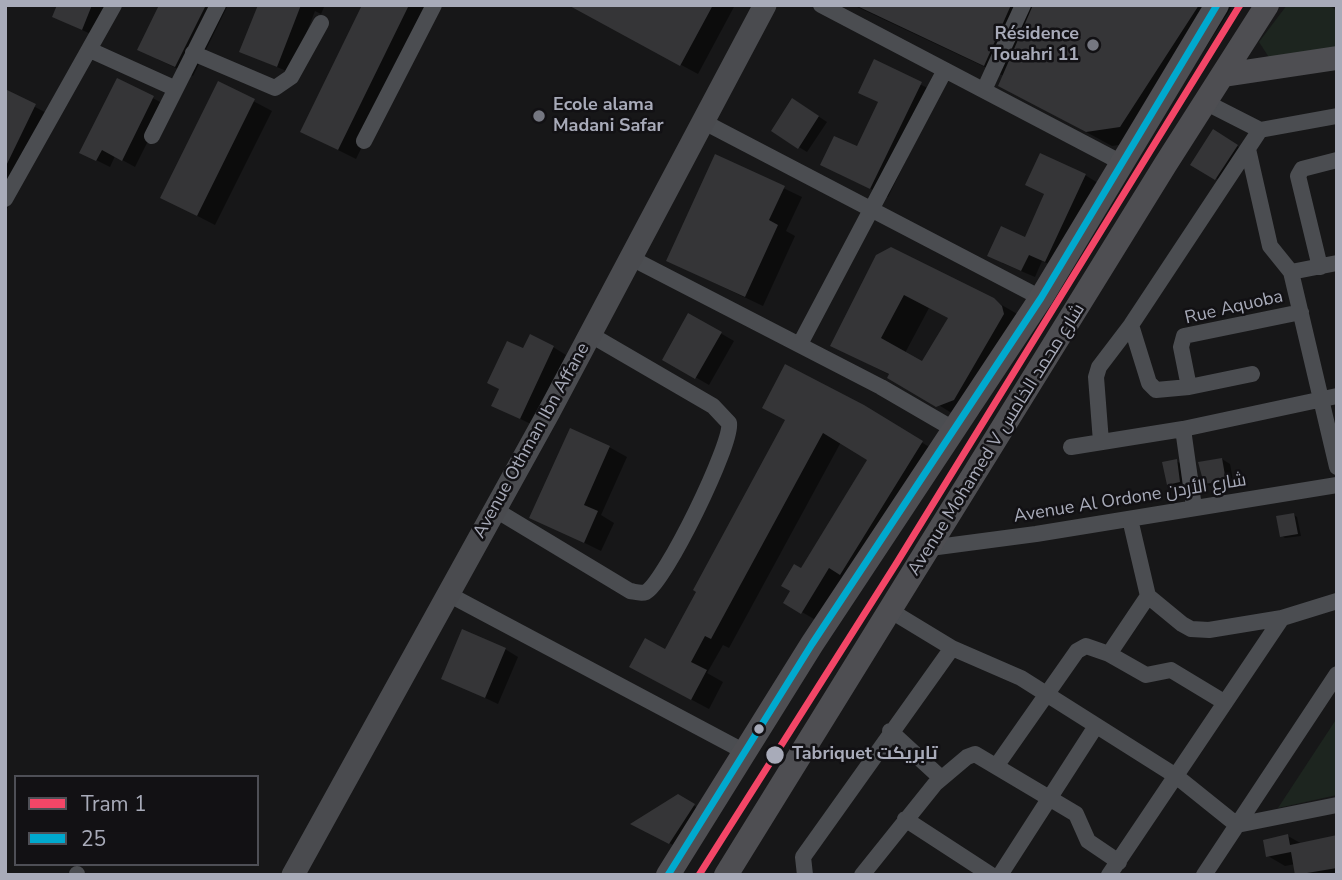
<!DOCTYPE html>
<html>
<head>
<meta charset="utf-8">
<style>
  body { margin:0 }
  #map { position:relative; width:1342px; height:880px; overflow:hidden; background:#171718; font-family:"Nunito Sans",sans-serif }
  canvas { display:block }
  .frame { position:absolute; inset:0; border:7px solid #a8abb9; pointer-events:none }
  .legend { position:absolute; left:14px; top:775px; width:245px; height:91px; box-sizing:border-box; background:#121114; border:2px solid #4e4f56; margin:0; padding:9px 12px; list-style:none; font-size:21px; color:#a8abb9 }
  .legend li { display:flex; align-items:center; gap:14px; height:35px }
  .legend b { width:35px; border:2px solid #4e4f56 }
</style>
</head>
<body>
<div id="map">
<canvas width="1342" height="880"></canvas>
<div class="frame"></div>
<ul class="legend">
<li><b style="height:9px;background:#f34667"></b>Tram 1</li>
<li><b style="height:9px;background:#00a9ce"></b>25</li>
</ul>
</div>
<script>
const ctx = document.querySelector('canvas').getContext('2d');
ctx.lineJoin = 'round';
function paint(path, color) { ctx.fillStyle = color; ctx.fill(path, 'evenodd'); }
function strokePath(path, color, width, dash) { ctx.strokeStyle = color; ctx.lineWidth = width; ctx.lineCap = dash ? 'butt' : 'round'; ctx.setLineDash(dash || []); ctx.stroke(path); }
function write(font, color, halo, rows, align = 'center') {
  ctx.font = font + ' "Nunito Sans",Cairo,sans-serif'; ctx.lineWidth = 5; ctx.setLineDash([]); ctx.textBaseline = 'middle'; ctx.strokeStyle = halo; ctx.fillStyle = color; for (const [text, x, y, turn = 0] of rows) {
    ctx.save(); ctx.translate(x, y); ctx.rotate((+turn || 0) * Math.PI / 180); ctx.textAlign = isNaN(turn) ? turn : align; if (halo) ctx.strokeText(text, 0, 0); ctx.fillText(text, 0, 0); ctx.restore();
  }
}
paint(new Path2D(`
  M1287,5H1329L1337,11V51L1270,59L1259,42Z
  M1337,718V795L1278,808Z`), '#1d251f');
paint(new Path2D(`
  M59,5H109L95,36L67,23Z
  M161,5H228L193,76L157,59Z
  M260,5H325L321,14L315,11L291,73L242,52Z
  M364,5H431L356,159L320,141Z
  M570,5H735L698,74Z
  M853,5H1233L1146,141L1112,146L1025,99L1004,76Z
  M875,61L939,94L888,197L839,174L858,149L880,103L860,92Z
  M118,80L166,105L135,167L115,156L110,167L94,159Z
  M219,83L272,111L215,225L180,207Z
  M7,92L52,116L5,213V96Z
  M801,105L827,122L807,152L773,131Z
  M1214,132L1245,151L1224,183L1193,164Z
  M716,156L802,197L786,231L795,236L763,306L668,261Z
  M1085,175L1098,183L1058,268L1042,261L1035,277L1002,263Z
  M878,257L993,300L1019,315L1029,329L979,414L963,420L890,375L833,346ZM929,308L950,318L923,363L905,353Z
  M689,315L734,341L709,385L664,359Z
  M553,347L566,355L533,425L506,412L524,350Z
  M882,418L939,453L819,622L785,602L870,459L841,442L729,648L723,645L707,673L723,682L709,709L649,677L666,652L787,420Z
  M609,447L627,457L601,515L614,523L601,551L532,517Z
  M1222,459L1230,464L1234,485L1214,488L1205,483Z
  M1176,461L1180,463L1183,484L1172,486L1168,484Z
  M1294,515L1297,517L1301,536L1285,538L1282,536Z
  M505,649L518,657L498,704L443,678Z
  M678,796L711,816L687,852L649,833Z
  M1288,836L1302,844L1337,837V875H1297L1295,864L1285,866L1268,856Z`), '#0007');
paint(new Path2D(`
  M57,5H92L82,30L52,17Z
  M159,5H206L175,67L137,50Z
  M258,5H301L277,67L239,52Z
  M362,5H409L338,150L300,132Z
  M568,5H713L680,66Z
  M855,5H1011L984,66Z
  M1033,5H1199L1120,127L1086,132L998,86Z
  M874,59L922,82L870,189L820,165L834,136L857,146L878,102L858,93Z
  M117,78L154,96L122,161L102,150L96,161L79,153Z
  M218,81L255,99L197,216L160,198Z
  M5,89L36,104L5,168Z
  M792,98L819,116L798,149L771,131Z
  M1213,129L1238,145L1215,180L1190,165Z
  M1040,153L1086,174L1045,262L1029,255L1021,271L987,256L1001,226L1025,237L1044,194L1025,185Z
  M715,154L785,186L769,220L778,225L745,297L666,261Z
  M891,247L994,298L1002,306L1004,314L954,400L936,407L887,378L889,374L830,346L876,255ZM904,295L948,318L922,361L881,338Z
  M688,313L722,332L695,379L662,360Z
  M530,334L554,346L520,419L491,406L499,389L487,383L507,341L523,348Z
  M785,364L864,405L923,441L840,575L829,568L801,614L783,603L790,591L781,586L794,564L801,568L867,460L823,433L711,639L705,636L691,662L707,670L691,700L629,667L645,638L665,649L696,592L693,590L785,420L762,408Z
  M570,428L610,446L584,505L598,511L584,543L529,518Z
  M1222,458L1226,481L1204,484L1198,462Z
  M1177,459L1180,482L1167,485L1162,462Z
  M1294,513L1298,534L1280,537L1276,516Z
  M462,629L506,648L485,698L441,679Z
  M678,794L695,804L669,844L630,824Z
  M1288,834L1290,845L1337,835V868L1295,875L1291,852L1266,857L1263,840Z`), '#353537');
strokePath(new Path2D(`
  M821,5L1124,164
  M90,50L174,88
  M193,53L275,88L291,77L321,23
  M984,90L1023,5
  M702,121L1041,298
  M1260,130L1337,116
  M152,136L218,5
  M364,141L434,5
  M1248,149L1270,246L1291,272L1337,467
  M5,199L114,5
  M631,258L881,387L955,430
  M1320,267L1298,176L1302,169L1337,160
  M1291,272L1337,263
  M1131,325L1149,383L1156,390L1189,387L1252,374
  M800,344L945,70
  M1189,387L1181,347L1184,336L1301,312
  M1101,442L1096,377L1099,367L1131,325L1260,130L1205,102
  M1071,447L1183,429
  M1194,507L1183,429L1337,396
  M494,509L630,591C636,592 641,594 646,592C665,582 733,443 729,423L713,406L591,335
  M1130,519L1148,596L1182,624L1191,629L1209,630L1282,618
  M930,548L1036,534L1337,485
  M448,594L745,752
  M891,611L952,648L1021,678L1176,776L1237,825
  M1109,654L1146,675L1171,670L1224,702
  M890,731L941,778
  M997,765L1077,651L1086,646L1109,654L1148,596
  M905,819L991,875
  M1237,825L1337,805
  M77,875V874
  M805,875L803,857L952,648
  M862,875L935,784L967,757L975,754L1076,814L1088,841L1119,862
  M1000,875L1096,726
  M1109,875L1282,618L1337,601
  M1204,875L1337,674`), '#4b4d51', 16);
strokePath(new Path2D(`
  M293,875L549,412L765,5`), '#4a4b4f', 23);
strokePath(new Path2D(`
  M1224,75L1337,58
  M668,875L812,644L1041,298L1217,5
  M726,875L1165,165L1267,5`), '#4e4e52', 24);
strokePath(new Path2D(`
  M668,875L812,644L1041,298L1217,5`), '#00a9ce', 7);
strokePath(new Path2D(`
  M699,875L896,564L1240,5`), '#f34667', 7);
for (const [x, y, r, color] of [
  [1093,45,7,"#757781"],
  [539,116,7,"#757781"],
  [759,729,6,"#a8abb9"],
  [775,755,10,"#a8abb9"]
]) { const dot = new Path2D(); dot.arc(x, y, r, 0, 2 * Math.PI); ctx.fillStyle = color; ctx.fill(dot); strokePath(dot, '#121114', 2.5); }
write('bold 18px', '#a8abb9', '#121114', [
  ["Résidence",1079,35],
  ["Touahri 11",1079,56],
  ["Ecole alama",553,106,"left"],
  ["Madani Safar",553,127,"left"]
], 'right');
write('18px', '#a8abb9', '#121114', [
  ["Rue Aquoba",1234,308,-13],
  ["Avenue Mohamed V شارع محمد الخامس",997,440,-58],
  ["Avenue Othman Ibn Affane",532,441,-61],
  ["Avenue Al Ordone شارع الأردن",1130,499,-9]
]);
write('bold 18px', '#a8abb9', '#121114', [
  ["Tabriquet تابريكت",792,755]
], 'left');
</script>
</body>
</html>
